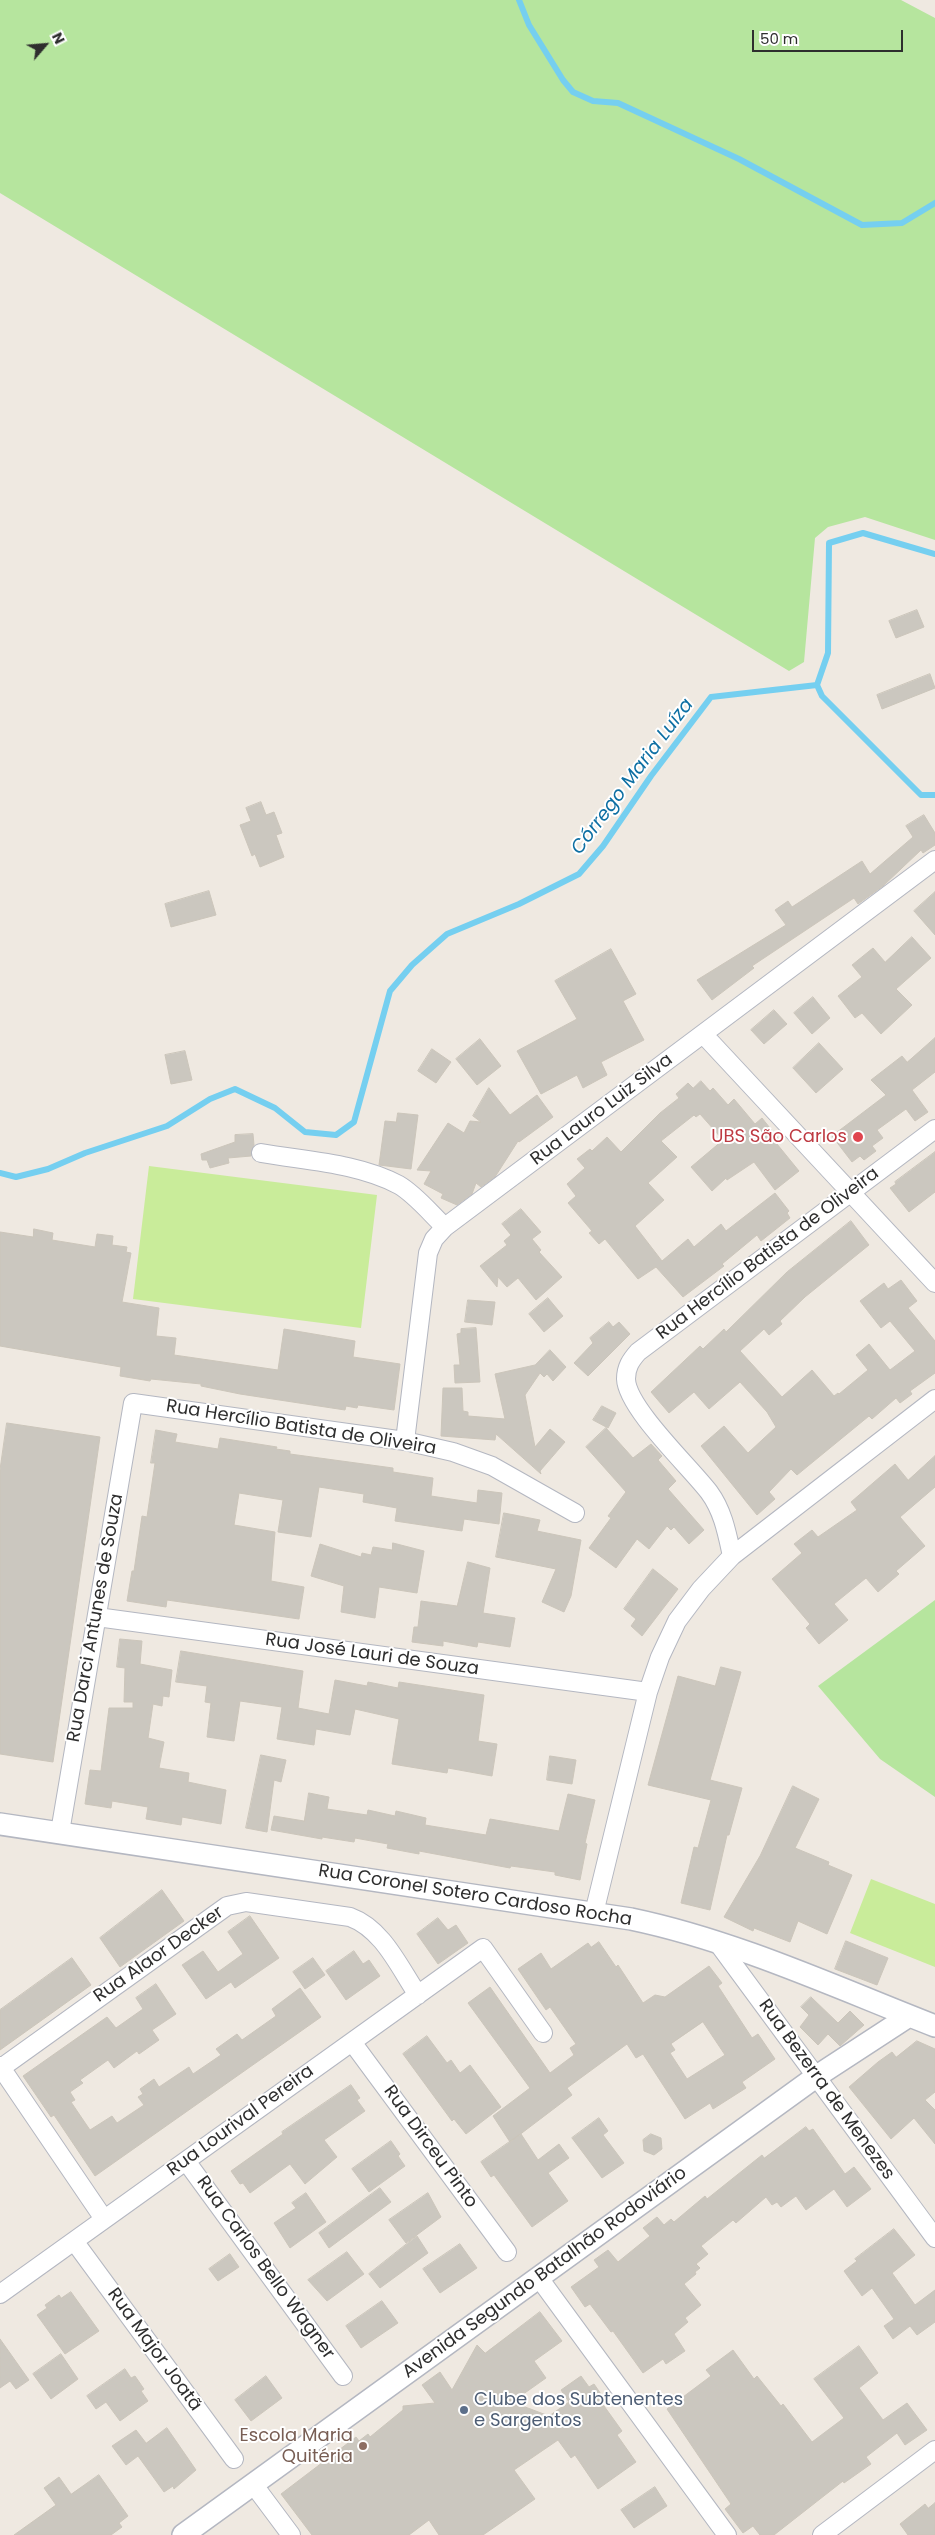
<!DOCTYPE html>
<html>
<head>
<meta charset="utf-8">
<style>
  body { margin:0 }
  #map { position:relative; width:935px; height:2535px; overflow:hidden; background:#efe9e1; font-family:Poppins,sans-serif }
  canvas { display:block }
  .north { position:absolute; left:20px; top:20px; width:50px; height:50px; -webkit-text-stroke:4px #fff; paint-order:stroke; rotate:63deg; font-size:14px; font-weight:700; line-height:20px; text-align:center; color:#2e2e2e }
  .north::after { content:''; display:block; margin:auto; width:18px; height:22px; background:#2e2e2e; clip-path:polygon(50% 0,100% 100%,50% 72%,0 100%) }
  .scale { position:absolute; left:752px; top:30px; width:151px; height:22px; box-sizing:border-box; border:2px solid #2e2e2e; border-top:0; padding-left:6px; font-size:15px; line-height:18px; white-space:nowrap; color:#2e2e2e; -webkit-text-stroke:4px #fff; paint-order:stroke }
</style>
</head>
<body>
<div id="map">
<canvas width="935" height="2535"></canvas>
<div class="north">N</div>
<div class="scale">50 m</div>
</div>
<script>
const ctx = document.querySelector('canvas').getContext('2d');
ctx.lineJoin = 'round';
function paint(path, color) { ctx.fillStyle = color; ctx.fill(path, 'evenodd'); }
function strokePath(path, color, width, dash) { ctx.strokeStyle = color; ctx.lineWidth = width; ctx.lineCap = dash ? 'butt' : 'round'; ctx.setLineDash(dash || []); ctx.stroke(path); }
function write(font, color, halo, rows, align = 'center') {
  ctx.font = font + ' Poppins,sans-serif'; ctx.lineWidth = 4; ctx.setLineDash([]); ctx.textBaseline = 'middle'; ctx.strokeStyle = halo; ctx.fillStyle = color; for (const [text, x, y, turn = 0] of rows) {
    ctx.save(); ctx.translate(x, y); ctx.rotate((+turn || 0) * Math.PI / 180); ctx.textAlign = isNaN(turn) ? turn : align; if (halo) ctx.strokeText(text, 0, 0); ctx.fillText(text, 0, 0); ctx.restore();
  }
}
paint(new Path2D(`
  M0,0H901L935,18V540L865,517L828,527L815,538L804,662L789,671L0,193Z
  M935,1600V1797L880,1759L818,1686Z`), '#b6e59e');
paint(new Path2D(`
  M149,1166L377,1195L361,1328L133,1299Z
  M871,1879L935,1904V1967L850,1933Z`), '#c9ec9a');
strokePath(new Path2D(`
  M519,0L529,25L563,80L573,92L593,101L618,103L739,159L862,225L902,223L935,203
  M817,685L822,696L921,795H935
  M0,1173L16,1177L48,1169L85,1153L167,1126L210,1099L235,1089L275,1108L305,1132L336,1135L354,1122L390,991L412,965L447,934L519,904L579,874L603,846L651,776L711,697L817,685L828,653L829,543L863,533L935,554`), '#75cff0', 6);
const building = new Path2D(`
  M917,610L924,627L896,638L889,621Z
  M930,674L935,688L882,709L877,695Z
  M261,802L266,815L274,812L282,833L276,835L284,857L260,867L255,854L252,856L240,825L251,821L246,808Z
  M924,815L935,833V845L923,853L921,850L883,886L858,904L854,898L752,966L754,968L712,1000L697,980L786,925L775,910L788,901L792,907L862,861L870,874L913,837L906,826Z
  M209,891L216,915L171,927L165,904Z
  M935,892V935L914,911Z
  M912,937L931,958L896,989L912,1005L881,1034L862,1013L855,1018L838,996L862,977L852,965L873,948L885,962Z
  M611,949L636,994L623,1001L644,1040L601,1062L607,1075L583,1088L577,1075L541,1094L517,1051L577,1019L555,981Z
  M813,997L830,1018L812,1034L794,1013Z
  M774,1010L787,1024L764,1044L751,1030Z
  M935,1038V1072L912,1090L928,1112L915,1121L906,1109L877,1130L883,1138L872,1146L876,1151L864,1160L860,1156L852,1162L832,1136L886,1095L871,1080L902,1056L907,1062Z
  M480,1039L501,1066L477,1085L456,1059Z
  M819,1043L843,1069L816,1093L793,1068Z
  M432,1049L451,1062L436,1083L418,1071Z
  M185,1051L192,1080L171,1084L165,1055Z
  M701,1081L710,1091L713,1088L728,1105L734,1099L755,1124L762,1118L781,1142L777,1144L799,1171L775,1190L754,1162L727,1180L726,1178L712,1191L691,1167L723,1140L700,1114L696,1117L694,1115L661,1141L677,1157L648,1183L664,1200L635,1226L662,1261L688,1239L694,1247L721,1224L726,1231L775,1193L789,1211L787,1213L790,1218L761,1241L757,1235L722,1264L724,1266L683,1297L656,1267L638,1279L605,1239L599,1244L589,1233L592,1231L568,1203L576,1196L567,1184L585,1168L577,1159L590,1149L592,1151L607,1137L621,1152L660,1113L679,1098L676,1094L688,1083L693,1088Z
  M489,1088L510,1115L537,1095L553,1117L519,1142L518,1141L495,1177L481,1187L476,1183L472,1194L457,1205L441,1198L443,1194L424,1184L431,1171L417,1170L448,1123L464,1133L470,1121L481,1122L473,1116Z
  M398,1113L418,1115L411,1169L379,1165L385,1121L396,1122Z
  M253,1134L254,1145L251,1156L228,1158L229,1163L210,1168L207,1160H202L201,1154L235,1142V1135Z
  M935,1152V1192L909,1212L890,1188L896,1184L895,1182Z
  M521,1209L541,1232L532,1239L541,1250L539,1252L562,1277L536,1300L518,1278L507,1287L498,1277L497,1287L480,1266L507,1245L504,1241L511,1235L502,1224Z
  M851,1221L869,1245L805,1297L780,1321L782,1324L769,1335L764,1329L740,1351L782,1397L812,1370L834,1396L838,1393L839,1394L868,1370L856,1355L869,1344L890,1370L915,1351L890,1321L881,1328L860,1301L884,1283L888,1289L901,1280L917,1301L908,1308L935,1341V1373L910,1391L912,1394L900,1403L896,1398L872,1419L869,1416L797,1475L791,1469L769,1492L775,1499L757,1515L701,1446L724,1426L748,1453L776,1427L767,1412L740,1382L709,1409L694,1392L669,1413L651,1392L700,1346L703,1349L724,1329L726,1332L787,1272Z
  M34,1229L53,1233L52,1240L95,1247L97,1234L113,1236L112,1245L127,1247L126,1252L131,1253L122,1302L159,1308L156,1336L176,1338L174,1355L278,1370L284,1329L355,1341L353,1357L400,1364L394,1410L358,1405L357,1408L346,1406L345,1410L240,1394L201,1386V1384L151,1379L150,1381L120,1376L121,1367L0,1346V1232L33,1237Z
  M548,1298L563,1316L544,1332L529,1314Z
  M468,1300L495,1302L492,1325L465,1322Z
  M609,1322L613,1327L619,1322L630,1334L588,1376L574,1363L593,1343L590,1338Z
  M476,1328L480,1382L455,1383L454,1365H460L457,1334L461,1333V1329Z
  M550,1350L566,1367L553,1381L547,1374L544,1377L540,1373L525,1395L535,1447L550,1429L565,1442L540,1471L541,1474L496,1434L495,1440L441,1436L443,1388H462L463,1411L468,1412V1416L505,1419L495,1374L535,1365Z
  M602,1406L616,1413L608,1428L593,1420Z
  M7,1423L100,1437L53,1762L0,1754V1470Z
  M606,1428L633,1458L651,1444L662,1456L658,1460L676,1481L668,1489L704,1530L689,1544L674,1527L671,1530L667,1526L649,1549L637,1539L616,1568L589,1548L611,1518L608,1516L626,1492L586,1447Z
  M156,1430L177,1434L175,1442L218,1449L220,1438L277,1447L276,1449L290,1451V1454L393,1468V1472L433,1478L431,1496L477,1503L478,1490L502,1493L499,1524L464,1519L462,1531L395,1521L397,1508L363,1502L364,1494L319,1487L311,1537L278,1532L283,1500L239,1493L234,1525L275,1532L271,1581L304,1587L299,1619L167,1600L166,1607L127,1601L132,1571H134L142,1516L147,1517L155,1463H151Z
  M935,1456V1487L900,1517L925,1546L896,1571L899,1574L878,1592L866,1578L834,1604L848,1620L819,1644L806,1628L810,1624L772,1579L802,1553L794,1544L812,1530L818,1537L857,1510L851,1502L895,1464L908,1480Z
  M504,1513L540,1520L537,1531L581,1540L571,1596L564,1612L542,1602L556,1569L496,1557Z
  M393,1543L424,1551L417,1593L379,1587L375,1618L341,1612L344,1586L311,1576L320,1544L361,1557L362,1553L371,1555L373,1547L392,1550Z
  M468,1562L490,1568L483,1613L515,1618L510,1647L478,1642L477,1647L443,1641V1646L412,1642L414,1627H418L421,1601L457,1606Z
  M653,1569L678,1589L642,1636L631,1626L636,1619L624,1609Z
  M120,1639L142,1641L140,1664L172,1670L169,1697L163,1696L162,1706L153,1704L148,1738L164,1742L159,1768L189,1773L188,1782L226,1790L221,1824L182,1817L181,1825L146,1819L148,1807L112,1801L111,1808L85,1804L90,1770L101,1771L109,1708H133V1702H124L125,1668L117,1667Z
  M181,1651L303,1671L298,1708L329,1714L335,1680L367,1686L368,1682L398,1688L399,1682L484,1695L478,1741L497,1744L492,1776L448,1768L447,1773L392,1764L399,1719L355,1709L350,1735L316,1729L314,1745L277,1739L282,1707L240,1701L234,1741L207,1737L211,1703L205,1702L207,1686L176,1682Z
  M721,1667L741,1672L710,1780L742,1788L729,1835H727L710,1910L681,1903L694,1847L698,1848L711,1800L648,1785L678,1676L715,1686Z
  M261,1755L286,1760L281,1782L274,1780L267,1832L246,1828Z
  M550,1756L576,1760L572,1784L547,1780Z
  M793,1786L819,1799L795,1848L829,1862L828,1865L852,1875L827,1934L798,1921L790,1942L754,1928L753,1931L724,1917L760,1856Z
  M309,1793L329,1797L327,1809L367,1815L368,1810L395,1816L396,1811L426,1818L425,1825L486,1835L490,1819L559,1831L568,1794L595,1800L585,1843L587,1844L580,1880L555,1875V1872L511,1866L510,1868L419,1851V1854L387,1848L388,1844L355,1838L354,1842L322,1837V1839L271,1830L274,1816L304,1821Z
  M162,1890L184,1921L120,1967L100,1938Z
  M250,1916L279,1958L235,1988L231,1982L206,1999L182,1965L203,1951L218,1972L243,1954L228,1932Z
  M438,1918L448,1930L456,1925L468,1943L438,1964L417,1934Z
  M846,1941L888,1958L877,1985L835,1969Z
  M599,1942L616,1967L618,1965L643,2003L655,1995L665,1997L709,1966L722,1983L718,1986L752,2038L758,2034L775,2059L742,2082L746,2088L713,2109L710,2103L685,2119L643,2054L636,2058L627,2044L567,2088L572,2095L510,2142L493,2116L530,2088L468,2003L490,1987L550,2073L574,2055L570,2048L576,2044L550,2007L546,2010L518,1969L541,1953L551,1969L588,1943L591,1947ZM703,2022L725,2055L687,2079L670,2053L675,2050L671,2044Z
  M354,1951L363,1964L369,1960L380,1976L346,2000L326,1971Z
  M72,1958L91,1985L0,2050V2010Z
  M313,1958L325,1975L305,1989L293,1972Z
  M156,1984L176,2014L152,2030L159,2040L139,2054L137,2051L114,2068L108,2060L80,2080L83,2083L70,2092L75,2100L71,2102L90,2130L112,2116L117,2123L144,2105L138,2097L143,2094L140,2089L154,2079L159,2087L189,2067L193,2074L221,2055L216,2049L237,2034L242,2040L276,2016L272,2009L300,1988L321,2017L95,2176L54,2115L51,2117L23,2076L107,2017L116,2028L143,2009L136,1998Z
  M811,1997L838,2023L850,2011L864,2025L840,2046L828,2034L818,2045L800,2027L809,2015L801,2007Z
  M427,2036L447,2063L451,2060L460,2073L470,2065L501,2107L466,2134L454,2119L452,2121L403,2054Z
  M917,2041L935,2049V2092L925,2100L935,2110V2144L914,2118L891,2139L849,2087L878,2062L892,2052L896,2057Z
  M351,2085L360,2098L357,2100L365,2111L324,2140L337,2157L305,2184L290,2164L250,2193L243,2183L240,2184L231,2171L283,2134L282,2132Z
  M599,2118L608,2131L603,2135L624,2163L602,2178L572,2138Z
  M806,2127L809,2131L813,2129L845,2174L854,2167L871,2189L847,2207L834,2189L806,2210L796,2196L781,2207L777,2202L772,2205L766,2197L736,2223L733,2220L701,2246L708,2254L696,2264L700,2268L695,2272L696,2274L684,2284L701,2305L685,2318L688,2322L674,2334L685,2351L666,2364L663,2359L643,2373L613,2331L611,2332L590,2304L585,2307L571,2287L599,2267L594,2260L608,2250L618,2262L650,2236L643,2228L657,2217L664,2225L671,2219L674,2222L705,2196L707,2199L762,2155L764,2158Z
  M521,2134L538,2160L559,2144L569,2158L548,2173L568,2201L532,2227L494,2175L491,2177L481,2162Z
  M651,2134L661,2138L662,2149L654,2155L644,2151L643,2140Z
  M391,2141L400,2154L398,2156L405,2166L369,2192L352,2169Z
  M380,2188L391,2202L329,2248L319,2233Z
  M306,2193L326,2222L290,2248L274,2223L296,2208L292,2203Z
  M428,2193L441,2217L406,2243L389,2220Z
  M894,2229L915,2255L892,2273L915,2305L935,2290V2322L917,2335L910,2326L893,2339L884,2326L894,2319L872,2288L862,2296L844,2271L857,2261L855,2259Z
  M417,2236L428,2253L380,2288L369,2274Z
  M460,2244L477,2268L440,2293L423,2269Z
  M347,2252L364,2274L327,2301L308,2280Z
  M230,2254L239,2267L218,2281L209,2269Z
  M71,2292L99,2331L65,2354L37,2315L47,2308L45,2305L59,2295L61,2298Z
  M382,2301L398,2323L361,2348L346,2326Z
  M540,2312L562,2341L534,2361L546,2378L512,2402L549,2416L569,2402L561,2390L581,2376L589,2387L594,2384L603,2397L599,2399L622,2431L617,2435L636,2462L598,2489L575,2455L571,2458L558,2440L514,2470L535,2499L483,2535H439L429,2520L409,2535H312L281,2494L356,2437L359,2441L368,2434L370,2437L403,2410V2406L435,2403L422,2385L440,2372L452,2390L477,2345L485,2353Z
  M0,2339L29,2380L16,2389L10,2381L0,2388Z
  M859,2346L878,2373L859,2388L883,2420L907,2403L927,2430L905,2445L897,2433L866,2457L871,2464L844,2483L843,2481L774,2535H760L753,2526L743,2533L725,2509L731,2504L667,2409L711,2376L706,2370L733,2350L754,2379L757,2376L781,2406L783,2404L812,2442L844,2418L814,2379Z
  M61,2354L78,2379L51,2399L33,2374Z
  M125,2369L131,2378L135,2376L144,2389L141,2391L148,2401L120,2421L106,2402L96,2409L87,2396Z
  M266,2376L282,2398L251,2421L235,2400Z
  M167,2428L196,2470L174,2489L173,2486L164,2492L138,2456L126,2465L112,2446L136,2430L146,2443Z
  M99,2475L128,2516L119,2523L122,2527L111,2535H14L56,2505L44,2488L59,2477L71,2494Z
  M655,2487L667,2506L634,2528L621,2510Z
  M935,2503V2535H908L900,2524L925,2504L928,2508Z`);
paint(building, '#cbc7bf');
strokePath(building, '#cbc5ba', 1);
const minor = new Path2D(`
  M703,1034L935,1283
  M261,1153C306,1161 358,1163 399,1185C416,1195 431,1214 445,1227
  M405,1441L428,1253L434,1239L445,1227L935,860
  M732,1556C727,1533 723,1511 709,1492C690,1467 627,1408 626,1379C626,1367 631,1360 638,1352L935,1129
  M97,1617L648,1692
  M60,1832L133,1403L405,1441L453,1452L492,1466L575,1513
  M594,1913L648,1692L660,1657L677,1621L701,1589L732,1556L935,1399
  M717,1942L935,2238
  M352,2042L507,2252
  M0,2066L104,2219
  M1,2068L227,1906L246,1902L350,1917C383,1929 399,1967 418,1995
  M186,2161L343,2376
  M74,2241L234,2459
  M539,2278L727,2535
  M0,2294L483,1948L543,2033
  M253,2484L291,2535
  M822,2535L935,2450`);
const tertiary = new Path2D(`
  M0,1824L631,1919C736,1941 835,1987 935,2026
  M183,2535L817,2076L909,2016`);
strokePath(minor, '#b4b7c1', 20);
strokePath(tertiary, '#b4b7c1', 24);
strokePath(minor, '#fff', 18);
strokePath(tertiary, '#fff', 21);
for (const [x, y, r, color] of [
  [858,1137,6,"#e0444e"],
  [464,2410,5,"#5c6f8a"],
  [363,2446,5,"#8d6e63"]
]) { const dot = new Path2D(); dot.arc(x, y, r, 0, 2 * Math.PI); ctx.fillStyle = color; ctx.fill(dot); strokePath(dot, '#fff', 2); }
write('18px', '#2e2e2e', '#fff', [
  ["Rua Lauro Luiz Silva",602,1110,-37],
  ["Rua Hercílio Batista de Oliveira",768,1254,-37],
  ["Rua Hercílio Batista de Oliveira",301,1428,9],
  ["Rua Darci Antunes de Souza",96,1618,-80],
  ["Rua José Lauri de Souza",372,1655,8],
  ["Rua Coronel Sotero Cardoso Rocha",475,1896,9],
  ["Rua Alaor Decker",159,1955,-35],
  ["Rua Bezerra de Menezes",826,2090,54],
  ["Rua Lourival Pereira",241,2121,-36],
  ["Rua Dirceu Pinto",430,2147,54],
  ["Rua Carlos Bello Wagner",265,2268,54],
  ["Avenida Segundo Batalhão Rodoviário",545,2273,-36],
  ["Rua Major Joatã",154,2350,54]
]);
write('18px', '#be3a42', '#fff', [
  ["UBS São Carlos",847,1137]
], 'right');
write('18px', '#4e5e75', '#fff', [
  ["Clube dos Subtenentes",474,2400],
  ["e Sargentos",474,2421]
], 'left');
write('18px', '#785e54', '#fff', [
  ["Escola Maria",353,2436],
  ["Quitéria",353,2457]
], 'right');
write('italic 19px', '#0d6fa3', '#fff', [
  ["Córrego Maria Luíza",633,777,-53]
]);
</script>
</body>
</html>
